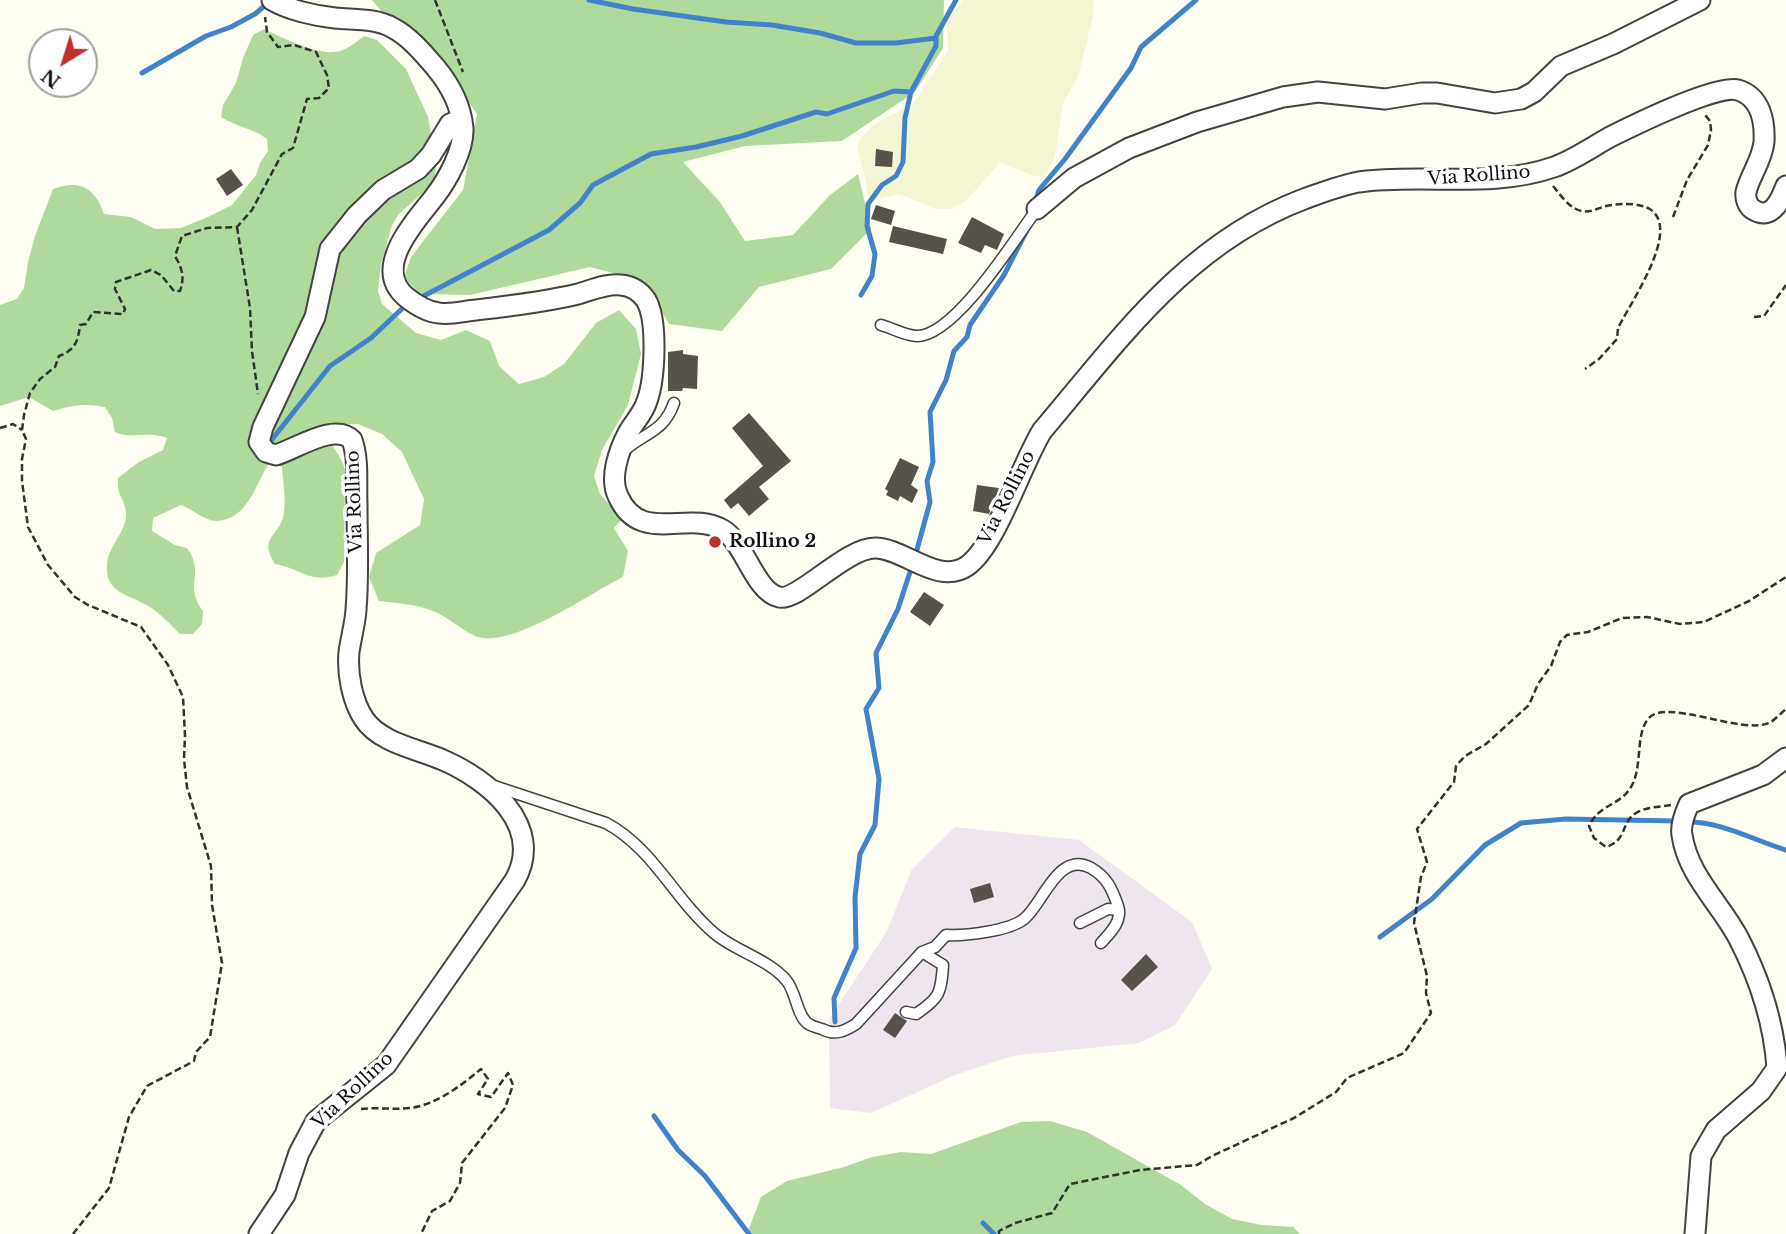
<!DOCTYPE html>
<html>
<head>
<meta charset="utf-8">
<style>
  body { margin:0 }
  #map { position:relative; width:1786px; height:1234px; overflow:hidden; background:#fffef3; font-family:"Libre Baskerville",serif }
  canvas { display:block }
  .north { position:absolute; left:28px; top:28px; width:70px; height:70px; box-sizing:border-box; background:#fff; border:2px solid #9f9f9f; border-radius:50%; rotate:218deg; font-size:19px; font-weight:700; line-height:28px; text-align:center; color:#101010 }
  .north::after { content:''; display:block; margin:auto; width:24px; height:32px; background:#be342a; clip-path:polygon(50% 0,100% 100%,50% 72%,0 100%) }
</style>
</head>
<body>
<div id="map">
<canvas width="1786" height="1234"></canvas>
<div class="north">N</div>
</div>
<script>
const ctx = document.querySelector('canvas').getContext('2d');
ctx.lineJoin = 'round';
function paint(path, color) { ctx.fillStyle = color; ctx.fill(path, 'evenodd'); }
function strokePath(path, color, width, dash) { ctx.strokeStyle = color; ctx.lineWidth = width; ctx.lineCap = dash ? 'butt' : 'round'; ctx.setLineDash(dash || []); ctx.stroke(path); }
function write(font, color, halo, rows, align = 'center') {
  ctx.font = font + ' "Libre Baskerville",serif'; ctx.lineWidth = 7; ctx.setLineDash([]); ctx.textBaseline = 'middle'; ctx.strokeStyle = halo; ctx.fillStyle = color; for (const [text, x, y, turn = 0] of rows) {
    ctx.save(); ctx.translate(x, y); ctx.rotate((+turn || 0) * Math.PI / 180); ctx.textAlign = isNaN(turn) ? turn : align; if (halo) ctx.strokeText(text, 0, 0); ctx.fillText(text, 0, 0); ctx.restore();
  }
}
paint(new Path2D(`
  M955,827L1079,840L1192,922L1212,969L1175,1025L1139,1043L1012,1056L955,1075L871,1113L830,1108L829,1019L886,933L912,869Z`), '#eee5ee');
paint(new Path2D(`
  M964,0H1094L1093,16L1078,77L1063,103L1055,156L1049,170L1045,175L1037,177L1000,163L965,202L951,209H936L899,194L875,200L868,196L864,173L857,150L859,141L870,128L883,119L903,110H909L948,51L947,19Z`), '#f3f5d3');
paint(new Path2D(`
  M372,0H944L943,48L915,92L842,141L745,146L683,162L720,202L745,241L793,235L830,195L858,174L871,229L831,269L759,287L722,331L669,324L644,281L590,267L470,295L419,294L404,277L411,257L463,190L477,114L437,57L388,19Z
  M264,29C283,38 320,57 340,51C348,49 357,41 364,36L377,40L406,69L428,117L436,163L435,177L428,188L399,214L392,225L381,264L378,291L382,304L416,333L441,340L466,330L490,341L499,366L519,384L544,377L564,364L596,323L619,310L636,329L641,354L628,405L602,450L594,476L600,494L622,519L614,528L628,551L623,577C592,592 509,651 475,636C460,629 448,617 433,611C416,604 396,603 379,601L369,577L376,553L420,525L424,499L402,452L382,434L358,424L337,425L328,435C332,449 342,456 345,470L344,562L337,575C310,584 300,568 275,564C257,536 281,536 284,513C286,498 283,482 282,467L270,462C255,483 249,520 216,521C205,521 192,509 181,505L153,518L152,531L175,545L187,548C206,575 183,584 203,611L202,624L193,634H180C170,624 160,613 148,606C129,594 104,594 107,563C109,545 127,531 126,513C125,498 116,496 118,478L139,462L163,450L167,438C147,430 134,440 115,432L112,418L105,407C85,403 73,405 53,411L29,397L0,406V305L17,299L24,288L28,262L35,236L53,189C80,179 95,188 104,214L131,217L155,229L181,228L210,216L232,205L256,175L260,163L268,151L267,139C253,128 236,127 221,117L223,105L236,83L243,58L253,35Z
  M1050,1121L1087,1132L1181,1185L1205,1204L1232,1219L1262,1225L1293,1227L1300,1234H747L761,1197L787,1181L844,1167L872,1157L901,1152L931,1154L1021,1122Z`), '#b0da9c');
strokePath(new Path2D(`
  M589,0L633,9L726,22L772,25L820,33L856,43H896L936,38
  M142,73L206,36L231,27L255,14L270,1
  M1035,203L1039,190L1065,159L1131,68L1141,47L1196,0
  M861,295L872,276L875,254L867,226L868,204L882,185L896,176L903,162L905,118L911,92L936,46V36L956,0
  M416,300L549,230L580,203L593,185L651,154L696,147L742,136L816,112L827,114L894,91L911,92
  M270,442L330,366L371,338L407,304
  M915,557L930,502L927,481L933,462L930,412L946,380L954,351L967,337L970,325L1004,275L1026,232
  M1688,822C1723,822 1753,840 1786,850
  M1380,937L1432,899L1485,845L1521,823L1566,819L1678,821
  M835,1022L834,998L856,948L855,897L860,854L875,825L879,779L866,709L879,688L876,653L898,609L912,566
  M654,1116L678,1150L705,1176L749,1234
  M983,1223L994,1234`), '#4183cb', 5);
paint(new Path2D(`
  M876,149L893,152L892,167L875,166Z
  M231,169L243,185L227,196L216,179Z
  M876,205L895,211L891,225L871,219Z
  M972,217L1004,234L997,250L985,245L981,253L958,243Z
  M893,226L947,239L943,254L889,242Z
  M683,350V354L698,356L697,389L683,388L682,391H668V352Z
  M749,413L791,461L759,487L769,499L749,516L738,503L731,509L724,500L763,466L732,428Z
  M900,458L919,467L911,485L918,490L912,503L900,496L898,501L886,495L888,491L885,489Z
  M977,485L999,488L989,514L973,511Z
  M924,592L944,605L930,626L910,612Z
  M990,883L994,897L974,903L970,889Z
  M1146,954L1158,967L1132,991L1121,980Z
  M895,1013L907,1021L895,1038L883,1030Z`), '#58524c');
const service = new Path2D(`
  M881,325C892,328 906,336 917,336C955,336 1015,239 1037,209
  M626,449C647,432 664,431 674,403
  M494,786L606,823C653,848 675,900 714,933C735,951 768,959 786,980C796,991 796,1013 807,1023C811,1026 818,1028 822,1029C835,1036 845,1031 856,1024L922,952L935,947L946,935C965,936 1009,931 1024,919C1043,904 1058,850 1091,868C1107,877 1112,889 1118,906C1123,921 1110,933 1101,943
  M1080,923L1108,909L1119,910
  M906,1012L916,1014C940,998 941,993 943,965L922,952`);
const minor = new Path2D(`
  M272,0C289,10 315,16 335,18C355,20 375,18 393,28C410,37 424,54 436,68C450,85 461,106 463,128C464,150 448,179 435,196C416,221 371,267 406,297C416,305 427,312 439,313C451,315 464,311 476,310C510,306 545,302 578,294C592,290 607,283 621,285C631,286 640,291 646,300C658,320 655,379 647,401C643,414 634,422 628,433C619,450 609,478 618,496C640,546 688,509 723,530C745,543 755,592 779,597C798,602 845,548 875,548C904,548 938,586 967,566C996,546 1021,465 1042,431C1119,340 1187,243 1304,199C1321,193 1341,185 1359,182C1423,173 1491,189 1554,167C1574,160 1592,147 1610,137C1632,126 1717,84 1738,90C1761,97 1765,122 1764,142C1762,161 1750,175 1746,192C1745,199 1748,207 1754,210C1772,221 1781,199 1786,186
  M1037,209L1074,178L1129,148L1197,122L1283,97L1318,92L1385,99L1422,93H1437L1495,103L1521,99L1534,92L1561,66L1613,44L1700,0
  M259,1234L285,1195L299,1153L316,1121L386,1065L515,880C545,826 489,780 443,760C418,749 380,743 364,719C352,701 347,673 349,652C351,638 355,624 356,610C359,574 357,539 357,503C356,482 359,460 352,440C335,422 296,449 276,455L266,452L259,442L263,427L315,317L330,249L357,215L383,190L418,169L431,155L450,124L461,119
  M1695,1234L1701,1156L1716,1130L1761,1091L1777,1068C1774,1024 1759,978 1739,939C1721,904 1688,876 1682,835C1680,826 1685,813 1689,804L1763,775L1786,758`);
strokePath(service, '#434343', 13);
strokePath(minor, '#434343', 23);
strokePath(new Path2D(`
  M435,0L463,72
  M1553,186C1560,194 1566,204 1576,209C1589,216 1599,206 1612,205C1706,193 1637,291 1618,328L1617,339L1599,359L1585,369
  M1673,217L1687,180L1708,145L1711,130L1710,121L1705,115
  M237,227L250,308L252,351L258,394
  M1754,317L1764,316L1786,285
  M0,428L13,424L22,430
  M1671,805C1659,807 1646,807 1636,813C1620,823 1628,840 1606,847L1594,838L1589,826C1599,804 1620,806 1631,787C1643,767 1635,735 1648,719C1665,697 1740,735 1769,723C1775,720 1781,713 1786,709
  M361,1109C377,1107 394,1110 410,1108C436,1105 462,1085 481,1069L488,1079L478,1094L491,1097L508,1073L513,1085L505,1108L462,1163L460,1183L450,1201L432,1211L421,1234
  M73,1234L109,1188L129,1117L147,1086L194,1061L196,1052L210,1037L222,963L212,905L211,866L187,787L184,759L185,736L183,697L168,665L141,627L88,605L75,597L48,565L28,527L22,481V459L26,439L22,430L24,415L30,393L40,379L55,367L59,356C75,350 78,342 80,325L86,324L93,312L123,314L125,309L115,289L116,282L151,270L161,275L174,291H180C185,277 182,268 175,256L182,236L207,228L237,227L252,210L282,154L293,148L307,99L319,98L329,88L327,75L316,52L294,45L278,47L267,32L265,17
  M999,1234V1231L1015,1223L1052,1213L1070,1184L1140,1170L1197,1165L1212,1156L1294,1118L1336,1092L1347,1078L1404,1053L1431,1013L1426,993L1427,976L1414,923L1421,877L1427,862L1417,829L1454,782L1456,766L1465,756L1486,744L1529,705L1538,684L1551,666L1560,642L1567,635L1588,632L1622,618L1647,617L1680,624L1704,622L1749,601L1786,577`), '#323232', 2.5, [7, 3.5]);
strokePath(service, '#fff', 10);
strokePath(minor, '#fff', 19);
for (const [x, y, r, color] of [
  [715,542,7,"#be342a"]
]) { const dot = new Path2D(); dot.arc(x, y, r, 0, 2 * Math.PI); ctx.fillStyle = color; ctx.fill(dot); strokePath(dot, '#fff', 2.5); }
write('18px', '#101010', '#fff', [
  ["Via Rollino",1479,176,-4],
  ["Via Rollino",1007,498,-63],
  ["Via Rollino",355,502,-92],
  ["Via Rollino",353,1091,-43]
]);
write('bold 18px', '#101010', '#fff', [
  ["Rollino 2",729,542]
], 'left');
</script>
</body>
</html>
